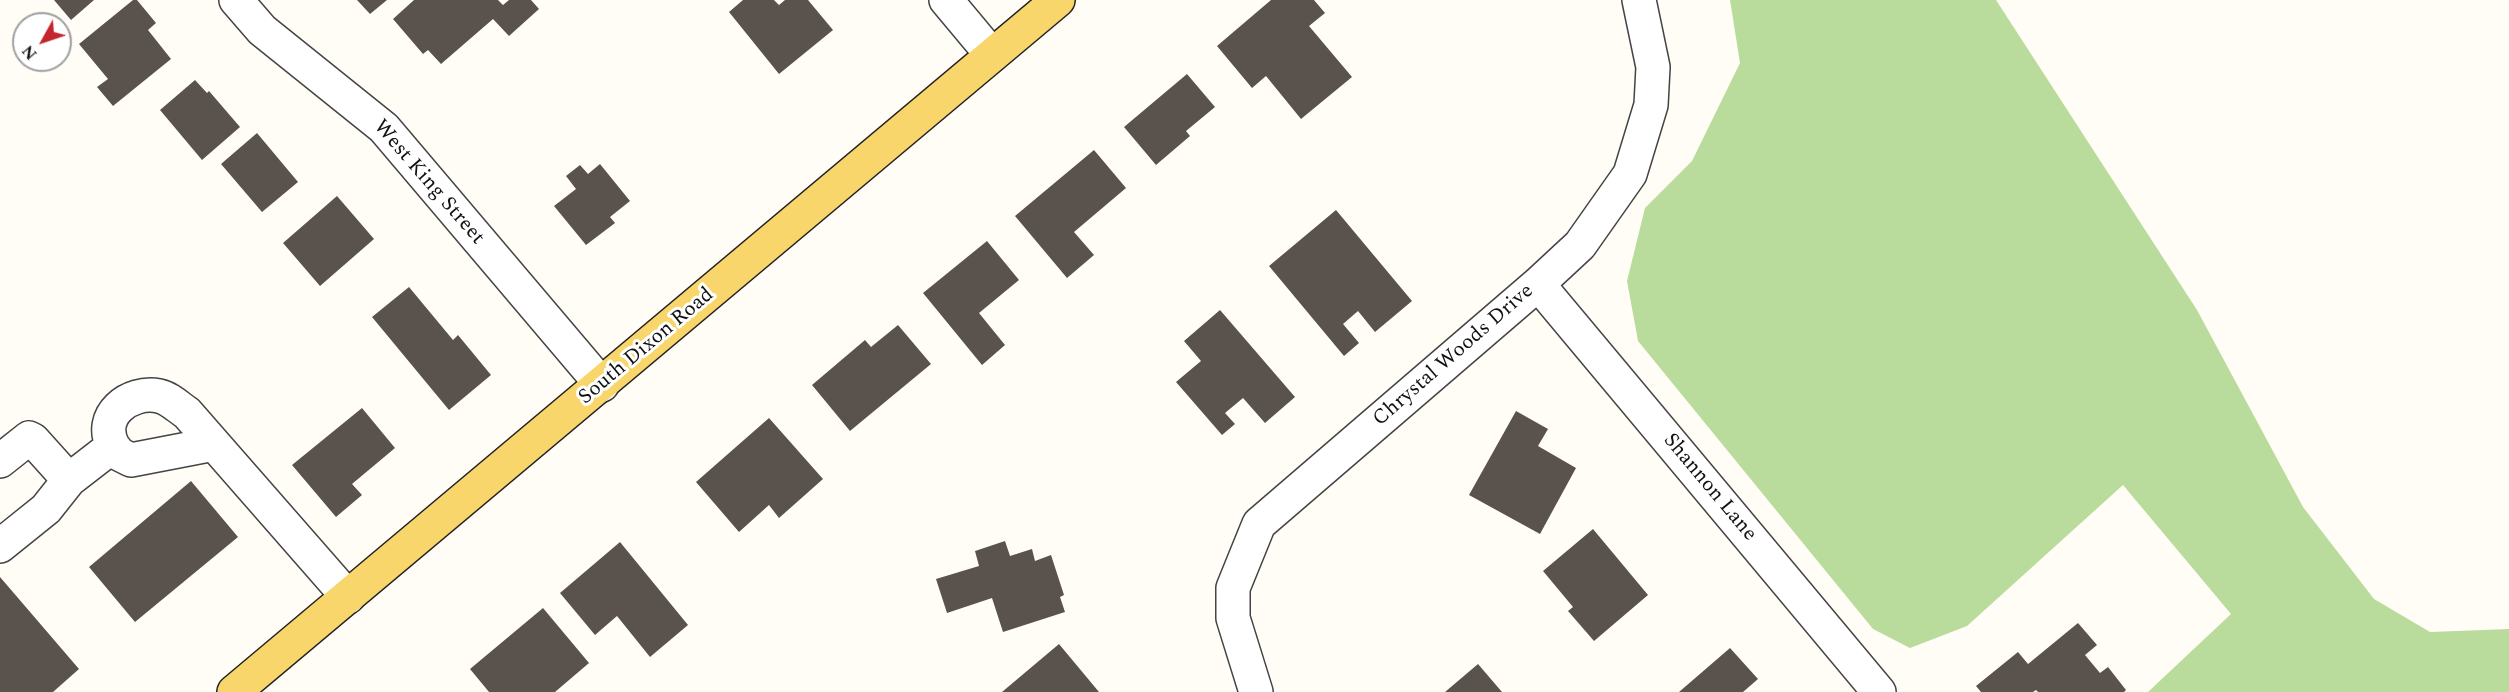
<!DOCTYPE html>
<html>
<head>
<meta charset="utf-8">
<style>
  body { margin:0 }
  #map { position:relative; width:2509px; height:692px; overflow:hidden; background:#fffdf5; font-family:Spectral,serif }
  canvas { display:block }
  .north { position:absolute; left:12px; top:12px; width:60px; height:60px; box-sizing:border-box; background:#fff; border:2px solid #a0a0a0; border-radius:50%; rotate:230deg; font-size:16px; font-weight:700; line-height:24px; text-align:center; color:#111 }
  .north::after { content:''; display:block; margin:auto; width:21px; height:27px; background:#c4262e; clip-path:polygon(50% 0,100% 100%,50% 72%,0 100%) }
</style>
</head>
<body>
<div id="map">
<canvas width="2509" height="692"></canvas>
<div class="north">N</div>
</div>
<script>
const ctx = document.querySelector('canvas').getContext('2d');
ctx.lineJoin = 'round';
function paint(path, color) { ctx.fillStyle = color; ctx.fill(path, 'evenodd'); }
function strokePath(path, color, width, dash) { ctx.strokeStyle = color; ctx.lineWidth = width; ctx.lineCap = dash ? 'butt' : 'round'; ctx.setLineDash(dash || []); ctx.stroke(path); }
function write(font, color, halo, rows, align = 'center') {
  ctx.font = font + ' Spectral,serif'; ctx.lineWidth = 6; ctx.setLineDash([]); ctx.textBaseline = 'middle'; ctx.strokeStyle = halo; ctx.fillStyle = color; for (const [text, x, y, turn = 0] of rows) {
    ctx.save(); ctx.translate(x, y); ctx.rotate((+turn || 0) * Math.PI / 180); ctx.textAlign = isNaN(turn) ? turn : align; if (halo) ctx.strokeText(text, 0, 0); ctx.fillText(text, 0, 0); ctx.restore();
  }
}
paint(new Path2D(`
  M1730,0H1996L2197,310L2303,507L2374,599L2430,632L2509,629V692H2148L2231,614L2123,485L1967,626L1910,648L1873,629L1638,341L1627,281L1645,208L1692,161L1740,63Z`), '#b9dc9c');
paint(new Path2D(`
  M54,0H94L71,20Z
  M133,0H137L156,23L148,30L171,59L113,106L97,87L108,79L79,44Z
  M357,0H387L370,14Z
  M414,0H498L503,5L509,0H531L539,9L509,36L493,19L441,64L428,50L423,54L393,19Z
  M743,0H774L779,5L785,0H808L833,30L779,74L729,12Z
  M1271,0H1314L1325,13L1309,26L1352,77L1301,119L1266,76L1252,88L1217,46Z
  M1187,74L1215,107L1186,131L1190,136L1156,165L1124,127Z
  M195,80L207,93L209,91L240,127L202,160L160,110Z
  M257,133L298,182L262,212L221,164Z
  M1094,150L1126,188L1074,232L1094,255L1067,278L1015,216Z
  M600,164L630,201L610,217L615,223L586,245L554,206L576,189L566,176L580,165L588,174Z
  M337,196L374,239L320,286L283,243Z
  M1336,210L1412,301L1375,332L1358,311L1343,324L1359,343L1344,356L1269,266Z
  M987,241L1019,280L979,313L1005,345L982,365L923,293Z
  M409,287L453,340L458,335L491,375L449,410L372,317Z
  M1220,310L1295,397L1265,423L1243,398L1225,413L1235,424L1222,435L1176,382L1201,361L1184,341Z
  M898,325L931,364L850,431L812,385L865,340L871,347Z
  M362,408L395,448L352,484L362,495L336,517L292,465Z
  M1516,411L1548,429L1538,446L1576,468L1540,534L1469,495Z
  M769,418L823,479L779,518L769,505L739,532L696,482Z
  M191,481L238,537L135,622L89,567Z
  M1593,529L1648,595L1594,641L1568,611L1573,607L1543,571Z
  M1005,541L1010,556L1032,549L1035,561L1051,555L1064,595L1060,597L1065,612L1003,632L992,598L947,613L936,579L979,566L975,551Z
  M620,542L688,625L650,657L617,616L595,635L560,593Z
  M0,577L79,669L53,692H0Z
  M543,608L589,663L555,692H489L470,669Z
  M2078,623L2097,645L2085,655L2100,673L2108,667L2126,690L2124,692H2038L2036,690L2033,692H1981L1976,686L2018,652L2028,664Z
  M1059,644L1099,692H1002Z
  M1730,648L1758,679L1743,692H1679Z
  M1478,664L1502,692H1445Z`), '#5a524d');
const minor = new Path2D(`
  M236,0L262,30L384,128L602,385
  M946,0L992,55
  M1538,284L1879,692
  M113,446L119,454L131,460L214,444
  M0,461L29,438L33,440L69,480L113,446C97,416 129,390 159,396C169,398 178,407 187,413L348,597
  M0,546L46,509L69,480
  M1256,692L1233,618V588L1259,524L1538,284L1580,245L1630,174L1651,105L1653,67L1639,0`);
const major = new Path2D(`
  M234,692L1058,0`);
strokePath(minor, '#444', 36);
strokePath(major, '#222', 36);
strokePath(minor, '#fff', 33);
strokePath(major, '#f9d66b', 33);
write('21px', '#111', '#fff', [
  ["West King Street",428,183,49],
  ["South Dixon Road",647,347,-40],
  ["Chrystal Woods Drive",1454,356,-41],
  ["Shannon Lane",1709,488,50]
]);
</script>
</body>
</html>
